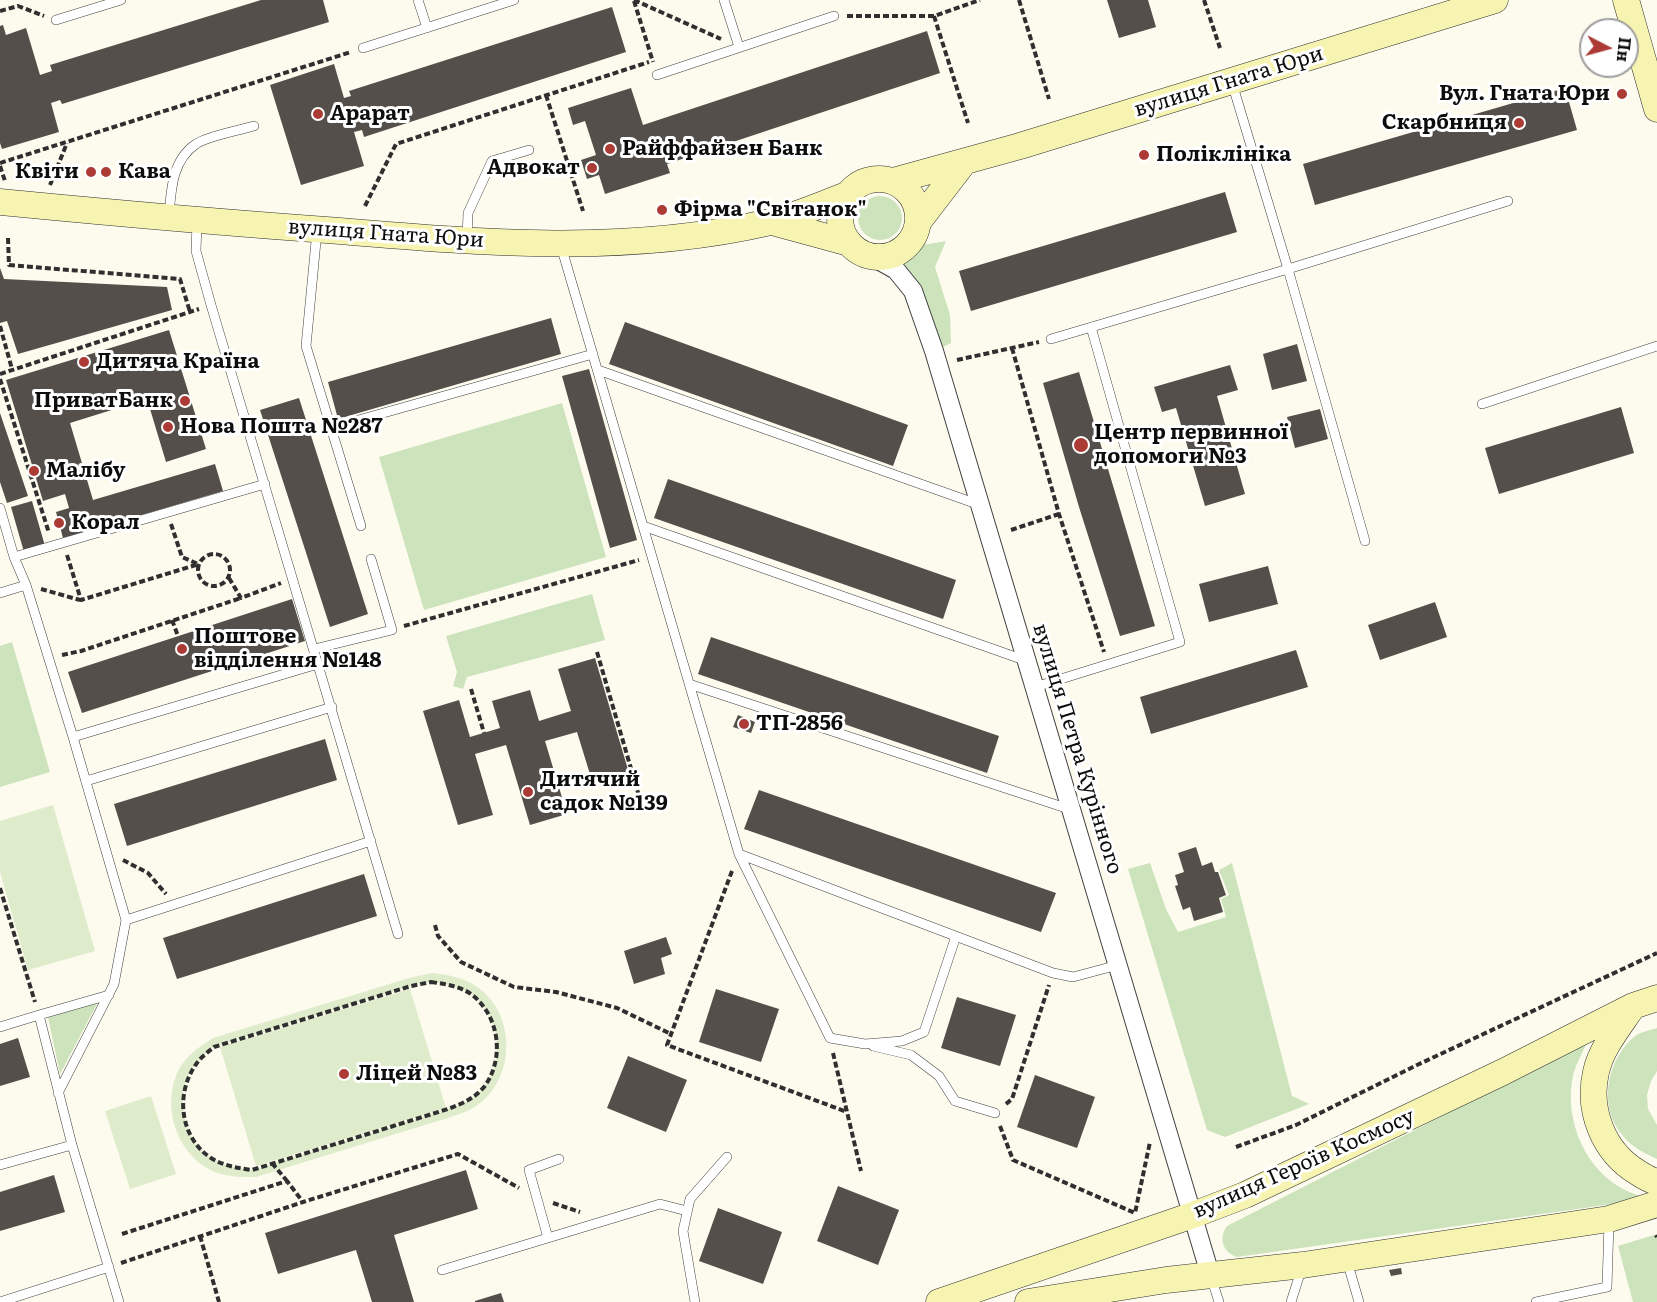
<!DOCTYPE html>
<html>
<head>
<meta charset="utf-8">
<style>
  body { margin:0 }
  #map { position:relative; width:1657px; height:1302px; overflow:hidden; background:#fdfbee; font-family:Literata,serif }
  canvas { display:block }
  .north { position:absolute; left:1579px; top:18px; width:60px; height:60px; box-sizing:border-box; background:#fff; border:2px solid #9e9e9e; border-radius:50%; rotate:96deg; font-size:16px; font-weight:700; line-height:24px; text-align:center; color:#0d0d0d }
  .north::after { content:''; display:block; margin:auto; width:21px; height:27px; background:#ac3a35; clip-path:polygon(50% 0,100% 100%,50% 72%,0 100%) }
</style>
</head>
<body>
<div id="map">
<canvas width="1657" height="1302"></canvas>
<div class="north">Пн</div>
</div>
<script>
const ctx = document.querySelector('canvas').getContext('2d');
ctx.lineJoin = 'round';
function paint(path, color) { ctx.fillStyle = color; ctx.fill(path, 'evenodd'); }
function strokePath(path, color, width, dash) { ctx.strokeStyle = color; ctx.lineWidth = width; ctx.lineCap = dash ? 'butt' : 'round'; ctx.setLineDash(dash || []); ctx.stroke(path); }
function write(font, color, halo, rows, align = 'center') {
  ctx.font = font + ' Literata,serif'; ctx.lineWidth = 6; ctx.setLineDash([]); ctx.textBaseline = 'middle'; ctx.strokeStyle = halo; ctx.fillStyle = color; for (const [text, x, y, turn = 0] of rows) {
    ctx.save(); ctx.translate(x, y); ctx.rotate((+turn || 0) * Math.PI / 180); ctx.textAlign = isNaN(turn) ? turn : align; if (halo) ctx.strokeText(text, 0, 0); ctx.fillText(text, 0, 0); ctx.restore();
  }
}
paint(new Path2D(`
  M858 218a22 22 0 1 1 44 0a22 22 0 1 1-44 0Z
  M946,241L935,267L950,315L951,343L937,350L887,259L900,254L911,247Z
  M562,403L606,557L424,610L379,457Z
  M592,594L605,640L467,677L463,689L453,686L457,672L446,636Z
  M12,642L50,772L0,787V646Z
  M1150,863L1166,909L1178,932L1226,917L1221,899L1229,895L1219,870L1232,863L1292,1096L1309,1104L1225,1137L1207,1130L1128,869Z
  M98,1002L60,1074L48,1017Z
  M1657,1028V1071L1651,1081L1647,1095L1648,1109L1657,1125V1159C1644,1153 1632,1147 1623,1136C1597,1107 1607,1059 1635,1036C1641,1032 1650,1030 1657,1028Z
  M1587,1042C1583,1052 1577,1062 1574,1072C1563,1113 1581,1163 1618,1186C1627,1192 1638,1195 1648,1199L1237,1257C1223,1252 1218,1239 1227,1226Z
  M1657,1234V1302H1633L1618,1246Z`), '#cde3bc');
paint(new Path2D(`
  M53,805L95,951L28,970L0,872V821Z
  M432,973C448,975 462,977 476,986C518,1014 516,1083 473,1108C466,1112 458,1114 451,1117L256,1177C240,1177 225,1177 210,1170C175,1151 161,1104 179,1069C187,1055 200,1046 213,1038L409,978ZM431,982C445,984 459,986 471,994C500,1016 505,1059 484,1087C474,1099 461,1104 448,1109L252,1170C237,1168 224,1166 211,1158C187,1142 176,1106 187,1079C193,1065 203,1056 214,1047L411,986Z
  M410,989L446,1108L256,1166L220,1047Z
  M151,1096L176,1174L130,1189L105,1111Z`), '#deeccc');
paint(new Path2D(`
  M261,0H323L329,22L62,104L60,100L51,103L59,132L2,149L0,143V26L3,25L6,35L26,28L40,75L52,71L50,65Z
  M1107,0H1148L1156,27L1119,38Z
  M612,7L626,52L364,137L362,130L354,132L364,166L301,185L270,85L334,64L344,98L351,96L349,91Z
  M927,31L940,73L667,164L670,173L605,194L599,175L587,179L581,160L596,155L585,121L573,125L568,108L631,88L643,125Z
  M1565,88L1577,130L1315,205L1303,164Z
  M1225,192L1237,232L971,311L959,271Z
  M0,268L4,279L167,287L172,310L18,354L7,321L0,323Z
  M551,318L561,354L338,419L328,382Z
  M625,322L908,425L893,466L609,364Z
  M169,330L206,449L166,462L147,399L70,423L93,500L215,464L223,491L63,538L56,512L69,508L65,494L43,501L6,380Z
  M1297,344L1307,381L1272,390L1263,354Z
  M1230,365L1238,390L1217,396L1245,494L1205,506L1176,408L1162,412L1154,387Z
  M589,369L637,540L610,548L562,376Z
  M1079,372L1155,626L1120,636L1079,507L1043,383Z
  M299,398L368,614L330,627L260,410Z
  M1621,407L1634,453L1499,494L1485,448Z
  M1320,409L1328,439L1295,448L1287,417Z
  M0,413L28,496L7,503L0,482Z
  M668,479L956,580L943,619L654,518Z
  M32,501L45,546L24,552L11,507Z
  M1268,566L1278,604L1209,622L1199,584Z
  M292,599L305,641L82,713L68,672Z
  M1435,602L1447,637L1380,660L1368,625Z
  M711,637L999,736L987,773L698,674Z
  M1296,650L1308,687L1151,734L1140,697Z
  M595,658L629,773L593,784L577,732L545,741L567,814L530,825L506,745L475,754L493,815L458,825L423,711L459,700L470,737L500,728L492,701L530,690L539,721L571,711L558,669Z
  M738,715L755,722L751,733L733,727Z
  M325,739L337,780L127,846L114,804Z
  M759,790L1056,893L1041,932L744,829Z
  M1196,847L1202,866L1212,862L1215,872H1218L1226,895L1219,898L1223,912L1194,921L1190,907L1183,910L1175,886L1178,885L1175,875L1184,872L1178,853Z
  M364,874L377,916L177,979L163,938Z
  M666,937L672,954L661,958L665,974L634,984L624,951Z
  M716,989L779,1009L761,1062L699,1042Z
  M957,997L1016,1015L1000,1066L941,1048Z
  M18,1038L30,1077L0,1086V1044Z
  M628,1056L687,1080L666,1132L607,1108Z
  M1035,1075L1095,1097L1077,1148L1017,1127Z
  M466,1170L478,1209L394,1235L414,1302H372L356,1250L278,1274L265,1233Z
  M54,1175L65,1212L0,1231V1192Z
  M838,1186L899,1210L878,1265L817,1241Z
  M718,1208L782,1232L763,1284L699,1261Z
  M1401,1268L1402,1274L1391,1276L1389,1270Z
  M501,1293L504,1302H475V1301Z`), '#544f4a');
const lane = new Path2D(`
  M418,0L427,28
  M724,0L739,47
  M56,20L121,0
  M363,48L514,0
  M657,75L834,16
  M1232,83L1288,269L1508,201
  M169,216C171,190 172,160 196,144C207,136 240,130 254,126
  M197,223L196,251L211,305L398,934
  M317,231L306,346L361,526
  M467,239L468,213L492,161L529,150
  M561,246L739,854L830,1038L865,1044L902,1041L924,1032L956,936
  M1051,339L1288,269L1365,541
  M598,370L980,505
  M1482,404L1657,346
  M355,421L593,354
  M0,508L14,557L26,585L73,737L126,920L114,984L58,1093
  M643,526L1027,661
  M14,557L265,484
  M0,593L26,585
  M314,649L392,630L371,559
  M689,684L1072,810
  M1035,687L1180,642L1091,327
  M73,737L318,664
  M86,781L332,707
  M739,854L1053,973L1073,977L1118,965
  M126,920L371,841
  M39,1015L109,995
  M0,1027L39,1015L72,1145L119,1302
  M873,1046L911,1055L939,1076L955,1101L995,1113
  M0,1165L72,1145
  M548,1238L529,1170L559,1159
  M1347,1261L1359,1302
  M442,1270L660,1204L687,1211
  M1211,1277L1219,1302
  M0,1302L109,1267
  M695,1302L683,1231L690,1199L727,1157
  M1291,1302L1302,1267
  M1536,1302L1607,1287L1609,1222`);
const street = new Path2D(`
  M871,256L896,270L913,291L934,351L1210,1274`);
const secondary = new Path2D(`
  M1626,0L1657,109
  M840 218a39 39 0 1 1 78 0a39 39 0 1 1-78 0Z
  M893,181L1020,146L1495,0
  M0,202C113,213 226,223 340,231C483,243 628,255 770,222C796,216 822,204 847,195
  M772,222L849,243
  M918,222L964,162
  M1631,1009C1618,1028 1601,1049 1596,1072C1587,1111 1604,1152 1637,1172C1643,1176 1649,1180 1657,1182
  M939,1302L1193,1215L1245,1195L1503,1072L1633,1006L1657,998
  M1028,1302L1166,1280L1303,1265L1609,1219L1657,1204`);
strokePath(lane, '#404040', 10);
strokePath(street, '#404040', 20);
strokePath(secondary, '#2f2f2f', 27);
strokePath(new Path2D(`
  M634,0L721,39
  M1019,0L1049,99
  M1204,0L1220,48
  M634,1L653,62
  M0,11L18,6L44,16
  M847,16H934L980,0
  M934,16L968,123
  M546,95L583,211
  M0,163L351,52
  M0,166L5,181
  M50,185L67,143
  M365,206L396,144L649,62
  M8,238L9,265L180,279L190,312
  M0,326L12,369
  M1012,348L1059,514L1104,652
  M957,360L1039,342
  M0,374L199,309
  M0,379L49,533
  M171,524L182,557L198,564
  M1011,530L1059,514
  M198 570a16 16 0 1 1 32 0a16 16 0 1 1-32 0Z
  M67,555L81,600L199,564
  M229,578L241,598L281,583
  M41,589L80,600
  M172,620L178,636
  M404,626L639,560
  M597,652L639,796
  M62,655L81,651L241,598
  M471,689L484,733
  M123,860L148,873L166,894
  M732,871L667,1045L847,1112
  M0,888L35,1002
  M435,925L438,936L461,962L514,987L556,992L617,1008L671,1034
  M431,982C445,984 459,986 471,994C500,1016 505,1059 484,1087C474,1099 461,1104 448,1109L252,1170C237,1168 224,1166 211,1158C179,1137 175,1092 197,1063C201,1057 208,1052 214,1047L411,986Z
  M833,1053L861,1171
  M1006,1104L1012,1099L1049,985
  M1000,1126L1013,1160L1135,1213L1150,1142
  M1236,1147L1296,1125L1417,1065L1657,953
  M272,1163L287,1181
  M553,1203L580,1212
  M122,1234L287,1181L303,1202
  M1656,1235L1657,1237
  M200,1236L219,1302
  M121,1263L303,1202L458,1154L519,1188`), '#2f2f2f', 4, [6, 3]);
strokePath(lane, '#fff', 9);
strokePath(street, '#fff', 18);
strokePath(secondary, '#f6f4b0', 26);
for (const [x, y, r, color] of [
  [1622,94,6,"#ac3a35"],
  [318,114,6,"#ac3a35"],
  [1519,123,6,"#ac3a35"],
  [610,149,6,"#ac3a35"],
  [1144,155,6,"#ac3a35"],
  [592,168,6,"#ac3a35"],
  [91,172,6,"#ac3a35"],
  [106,172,6,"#ac3a35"],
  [662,210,6,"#ac3a35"],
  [84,362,6,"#ac3a35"],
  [185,401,6,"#ac3a35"],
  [168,427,6,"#ac3a35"],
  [1081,445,8,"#ac3a35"],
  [34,471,6,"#ac3a35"],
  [59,523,6,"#ac3a35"],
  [182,649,6,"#ac3a35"],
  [744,724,6,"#ac3a35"],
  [528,792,6,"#ac3a35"],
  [344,1074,6,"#ac3a35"]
]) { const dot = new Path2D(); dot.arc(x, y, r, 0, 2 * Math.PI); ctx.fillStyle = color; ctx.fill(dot); strokePath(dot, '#fff', 2); }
write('21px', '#0d0d0d', '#fff', [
  ["вулиця Гната Юри",1229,82,-17],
  ["вулиця Гната Юри",386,234,4],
  ["вулиця Петра Курінного",1077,749,73],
  ["вулиця Героїв Космосу",1304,1164,-24]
]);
write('bold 21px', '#0d0d0d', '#fff', [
  ["Вул. Гната Юри",1610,94,"right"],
  ["Арарат",330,114],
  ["Скарбниця",1507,123,"right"],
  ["Райффайзен Банк",622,149],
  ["Поліклініка",1156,155],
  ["Адвокат",580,168,"right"],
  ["Квіти",79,172,"right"],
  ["Кава",118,172],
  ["Фірма \"Світанок\"",674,210],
  ["Дитяча Країна",96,362],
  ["ПриватБанк",173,401,"right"],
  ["Нова Пошта №287",180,427],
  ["Центр первинної",1094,433],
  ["допомоги №3",1094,457],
  ["Малібу",46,471],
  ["Корал",71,523],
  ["Поштове",194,637],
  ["відділення №148",194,661],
  ["ТП-2856",756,724],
  ["Дитячий",540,780],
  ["садок №139",540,804],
  ["Ліцей №83",356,1074]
], 'left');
</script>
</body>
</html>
